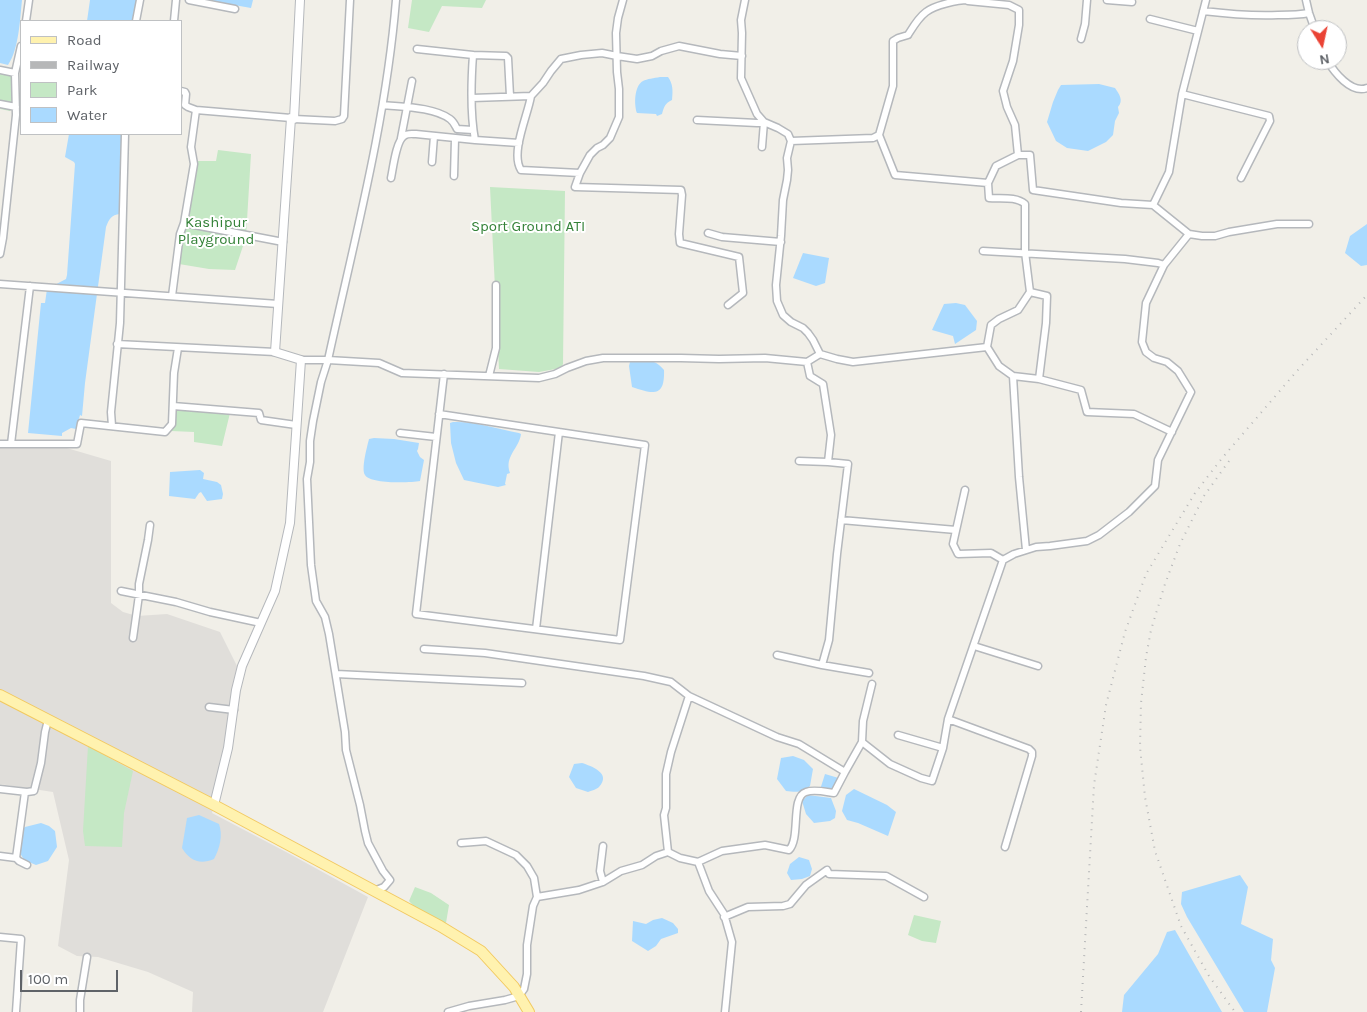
<!DOCTYPE html>
<html>
<head>
<meta charset="utf-8">
<style>
  body { margin:0 }
  #map { position:relative; width:1367px; height:1012px; overflow:hidden; background:#f1efe8; font-family:Karla,sans-serif }
  canvas { display:block }
  .legend { position:absolute; left:20px; top:20px; width:162px; height:115px; box-sizing:border-box; background:#fff; border:1px solid #bfc1c3; margin:0; padding:6px 9px; list-style:none; font-size:15px; color:#5f6368 }
  .legend li { display:flex; align-items:center; gap:10px; height:25px }
  .legend b { width:25px; border:1px solid #bfc1c3 }
  .north { position:absolute; left:1297px; top:20px; width:50px; height:50px; box-sizing:border-box; background:#fff; border:1px solid #bfc1c3; border-radius:50%; rotate:170deg; font-size:14px; font-weight:700; line-height:20px; text-align:center; color:#5f6368 }
  .north::after { content:''; display:block; margin:auto; width:18px; height:22px; background:#ea4335; clip-path:polygon(50% 0,100% 100%,50% 72%,0 100%) }
  .scale { position:absolute; left:20px; top:970px; width:98px; height:22px; box-sizing:border-box; border:2px solid #5f6368; border-top:0; padding-left:6px; font-size:15px; line-height:18px; white-space:nowrap; color:#5f6368; -webkit-text-stroke:4px #fff; paint-order:stroke }
</style>
</head>
<body>
<div id="map">
<canvas width="1367" height="1012"></canvas>
<ul class="legend">
<li><b style="height:6px;background:#fff2af"></b>Road</li>
<li><b style="height:6px;background:#b6b7b8"></b>Railway</li>
<li><b style="height:14px;background:#c5e8c5"></b>Park</li>
<li><b style="height:14px;background:#aadaff"></b>Water</li>
</ul>
<div class="north">N</div>
<div class="scale">100 m</div>
</div>
<script>
const ctx = document.querySelector('canvas').getContext('2d');
ctx.lineJoin = 'round';
function paint(path, color) { ctx.fillStyle = color; ctx.fill(path, 'evenodd'); }
function strokePath(path, color, width, dash) { ctx.strokeStyle = color; ctx.lineWidth = width; ctx.lineCap = dash ? 'butt' : 'round'; ctx.setLineDash(dash || []); ctx.stroke(path); }
function write(font, color, halo, rows, align = 'center') {
  ctx.font = font + ' Karla,sans-serif'; ctx.lineWidth = 4; ctx.setLineDash([]); ctx.textBaseline = 'middle'; ctx.strokeStyle = halo; ctx.fillStyle = color; for (const [text, x, y, turn = 0] of rows) {
    ctx.save(); ctx.translate(x, y); ctx.rotate((+turn || 0) * Math.PI / 180); ctx.textAlign = isNaN(turn) ? turn : align; if (halo) ctx.strokeText(text, 0, 0); ctx.fillText(text, 0, 0); ctx.restore();
  }
}
paint(new Path2D(`
  M0,443L53,444L111,461V603L123,612L137,616L167,614L220,632L238,668L232,722L212,813L288,853L368,897L323,1012H192L193,992L148,972L98,957L77,956L58,946L69,860L53,792L0,784Z`), '#e0deda');
paint(new Path2D(`
  M412,0H486L482,8L442,6L429,32L408,28Z
  M0,72L10,75L13,79C12,91 15,100 10,111L0,109Z
  M218,150L251,154L246,237L235,270L209,269L179,264L198,161H216Z
  M490,187L565,191L563,364L561,368L539,372L499,369Z
  M173,408L230,413L222,446L194,442V432L171,431Z
  M88,746L133,771L124,813L122,847L85,846L83,831Z
  M415,887L431,893L449,905L446,923L421,914L409,901Z
  M914,915L941,921L936,943L922,941L908,935Z`), '#c5e8c5');
paint(new Path2D(`
  M0,0H22C20,19 19,49 8,65L0,63Z
  M90,0H138L135,21H87Z
  M206,0H253L251,8Z
  M660,77H668C673,84 673,90 672,100C665,103 664,107 662,114L657,116L656,114L637,113C634,105 634,86 643,81C647,79 654,78 660,77Z
  M1099,84L1115,88C1119,94 1124,100 1118,107L1119,113L1115,121L1113,135L1106,142L1088,151L1067,148L1056,141L1047,122L1053,102L1058,90L1061,85Z
  M69,134H123L120,214C111,215 109,219 106,227L85,383L82,416L80,415L76,429L71,428L62,433V436L28,433L41,303H45L47,289L66,279L67,275L75,164L74,162L65,157Z
  M1367,224V265L1361,266L1345,253L1350,236Z
  M803,253L829,258L825,283L816,286L793,278Z
  M956,303L965,305L977,321L976,330L955,344L953,336L932,330L944,304Z
  M641,359C652,360 657,362 664,370C665,398 653,394 632,387L629,366L630,362Z
  M453,422C475,421 498,429 519,433L521,434C519,449 504,456 510,473L507,474L505,484L506,485L498,487L464,480L456,463L451,443L450,423Z
  M374,438L394,439L419,443L418,449L417,451L420,457L424,460L420,481C410,483 370,484 365,475C361,469 367,447 369,439Z
  M200,470L204,473L203,479L217,482L221,485L223,494L222,499L207,501L201,492L199,493L195,499L169,496L170,472Z
  M793,756L804,760L813,769L810,786C802,793 796,792 786,791L777,779L781,758Z
  M582,763C591,766 612,773 599,787C597,789 591,791 588,792L576,788L569,777L574,764Z
  M825,774L842,779L836,795L819,793Z
  M854,789L887,805L896,812L888,836L858,823L847,820L842,811L846,795Z
  M808,795L831,798L836,811L835,818L830,821L814,823L806,814L802,801Z
  M199,815L219,824C223,835 220,848 214,859C200,865 190,861 182,848L187,818Z
  M41,823L49,826L55,831L57,847L48,861L36,865L24,860L20,853L19,833L25,827Z
  M799,857L809,860L812,869L810,876L802,879L791,880L787,873L790,864Z
  M1240,875L1248,887L1241,924L1273,939L1271,960L1275,968L1267,1012H1244L1187,917L1181,904L1182,892Z
  M662,918L673,923L678,929V933L661,939L656,946L648,951L632,941L633,921L646,924L653,920Z
  M1175,930L1222,1012H1122L1124,995L1158,954L1167,932Z`), '#aadaff');
const minor = new Path2D(`
  M189,0L235,9
  M623,0L618,18L616,33L617,72L619,89V117L610,138L603,145L597,148L590,155L580,173L575,187L681,190L682,195L679,234L680,243L739,257L743,293L728,305
  M745,0L741,20L742,33L741,78L757,114L764,122L778,128L788,134L791,141L787,158L788,170L787,180L783,200L781,236L776,285L777,301L783,315L791,322L803,328L808,333L813,340L820,354L837,359L853,362L987,347
  M1107,0L1132,2
  M1306,0L1309,13L1315,30
  M968,1L1009,5L1019,10V25L1013,61L1003,91L1007,107L1015,125L1018,155L996,166L988,183
  M1203,11C1228,14 1252,16 1278,15C1288,15 1299,15 1309,13
  M1150,19L1198,31
  M26,21L29,0
  M136,21L140,0
  M174,21L176,0
  M1081,39L1085,24L1087,0
  M417,49L473,55
  M1327,60C1334,72 1351,94 1367,88
  M0,70L15,73
  M181,91L185,92L186,94L185,105L188,107L196,110
  M1182,94L1269,116L1270,121L1241,178
  M531,96C528,115 510,153 521,170L580,173
  M472,98L531,96L543,83L551,71L561,59L581,55L602,53L617,56L637,59L652,56L661,51L679,46L720,54L742,56
  M0,104L16,107
  M383,105C403,107 434,107 450,119C454,122 455,125 457,129L473,130
  M294,119L335,121L342,119L344,116L350,0
  M697,120L757,123L764,122L762,147
  M879,135L895,175L988,183L989,198C1000,199 1016,196 1025,204V252L1030,292L1018,310L999,319L991,325L987,347L999,366L1013,376L1039,379L1081,390L1087,412L1134,414L1172,432
  M401,138L412,81
  M475,140L519,143
  M791,141L873,138L879,135L893,86V41L898,38L908,35C913,27 918,18 926,12C935,5 958,0 968,0
  M1018,155H1030L1033,190L1121,203L1153,205L1189,234L1202,236H1215L1229,232L1277,224H1309
  M432,162L434,136
  M454,176L455,139
  M391,178C393,169 396,141 404,136C407,133 412,134 416,134L475,140C470,113 471,83 473,55L506,56L508,58L510,96
  M1153,205L1169,172L1182,94L1206,0
  M184,223L283,242
  M708,233L722,237L781,242
  M983,251L1125,259L1158,263L1164,265
  M0,254L3,238L16,115L15,73L21,46
  M0,284L278,304
  M1030,292L1047,296L1046,323L1039,379
  M172,296L180,234L184,223L194,164L191,147L196,110L291,118
  M117,344L275,352
  M820,354L807,362L810,376L823,384L831,435L828,462L848,464L837,554L829,640L822,665
  M301,360H328C354,241 386,122 396,0
  M489,376L496,348V285
  M1013,376L1019,477L1026,550
  M173,406L259,413L261,420L296,425
  M439,414L645,445L620,640L416,614L444,374
  M112,426L111,412L120,323L125,134
  M400,433L436,437
  M0,444H77L81,423L165,432L172,424L174,373L178,348
  M11,444L30,286
  M799,461L828,462
  M965,490L953,544L958,554L991,553L1003,560
  M841,520L956,530
  M121,591L176,602L210,612L261,623
  M536,629L559,432
  M133,638L139,595V584L148,540L150,525
  M974,646L1038,666
  M424,649L485,653L644,676L671,682L689,696L777,737L799,744L845,772L862,742L890,764L921,778L932,781L943,748L948,719L1003,560L1014,554L1036,547L1050,546L1087,541L1099,535L1129,512L1155,486L1158,460L1191,392L1178,371L1167,362L1154,358L1146,352L1142,342L1146,303L1164,265L1189,234
  M777,655L822,665L869,673
  M336,674L522,683
  M209,707L234,710
  M948,719L1029,749L1032,752V756L1005,847
  M898,735L943,748
  M862,742L863,721L872,684
  M0,789L27,792L34,791L41,763L45,732L48,720
  M25,792L16,858L19,861L27,865
  M668,852L680,858L698,862L722,851L765,845L789,850C801,838 790,797 806,792C814,789 826,792 834,793L845,772
  M668,852L664,815L666,808V774L671,752L689,696
  M0,856L16,858
  M698,862L709,891L724,914L732,942L725,1012
  M603,882L600,871L603,846
  M374,891L384,887L390,880L383,871L368,843L365,831L360,805L346,750L345,732L329,634L325,617L316,601L311,565L307,479L310,462V441L313,421L321,382L328,360L379,363L402,373L539,378L555,374L567,368L586,361L603,358H681L719,359L765,358L807,362
  M537,897L579,890L603,882L621,871L642,865L656,856L668,852
  M724,917L748,907L783,906L790,904L806,885L827,870L829,874L886,876L924,897
  M0,937L21,939L16,1012
  M80,1012V1000L87,957
  M448,1012L469,1006L505,1000L519,996L524,989L527,974V945L533,906L537,897L534,878L527,866L516,855L486,841L461,843`);
const tertiary = new Path2D(`
  M214,805L228,748L236,690L242,666L275,591L290,523L301,360L275,352L291,118L294,119L300,0`);
const primary = new Path2D(`
  M0,695L214,805L440,926L481,951L514,987L529,1012`);
strokePath(minor, '#b5b8bc', 9);
strokePath(tertiary, '#b5b8bc', 10);
strokePath(primary, '#f2c960', 12);
strokePath(minor, '#fff', 6);
strokePath(tertiary, '#fff', 8);
strokePath(primary, '#fff2af', 10);
strokePath(new Path2D(`
  M1229,461L1204,496L1180,544L1165,584L1151,630L1146,657L1141,703L1140,747L1145,797L1155,851L1181,926L1209,976L1235,1012
  M1081,1012L1094,785L1106,705L1125,632L1146,574L1195,493L1223,457L1296,372L1367,295`), '#b6b7b8', 2, [1, 6]);
write('15px', '#348238', '#fff', [
  ["Kashipur",216,223],
  ["Playground",216,240],
  ["Sport Ground ATI",528,227]
]);
</script>
</body>
</html>
